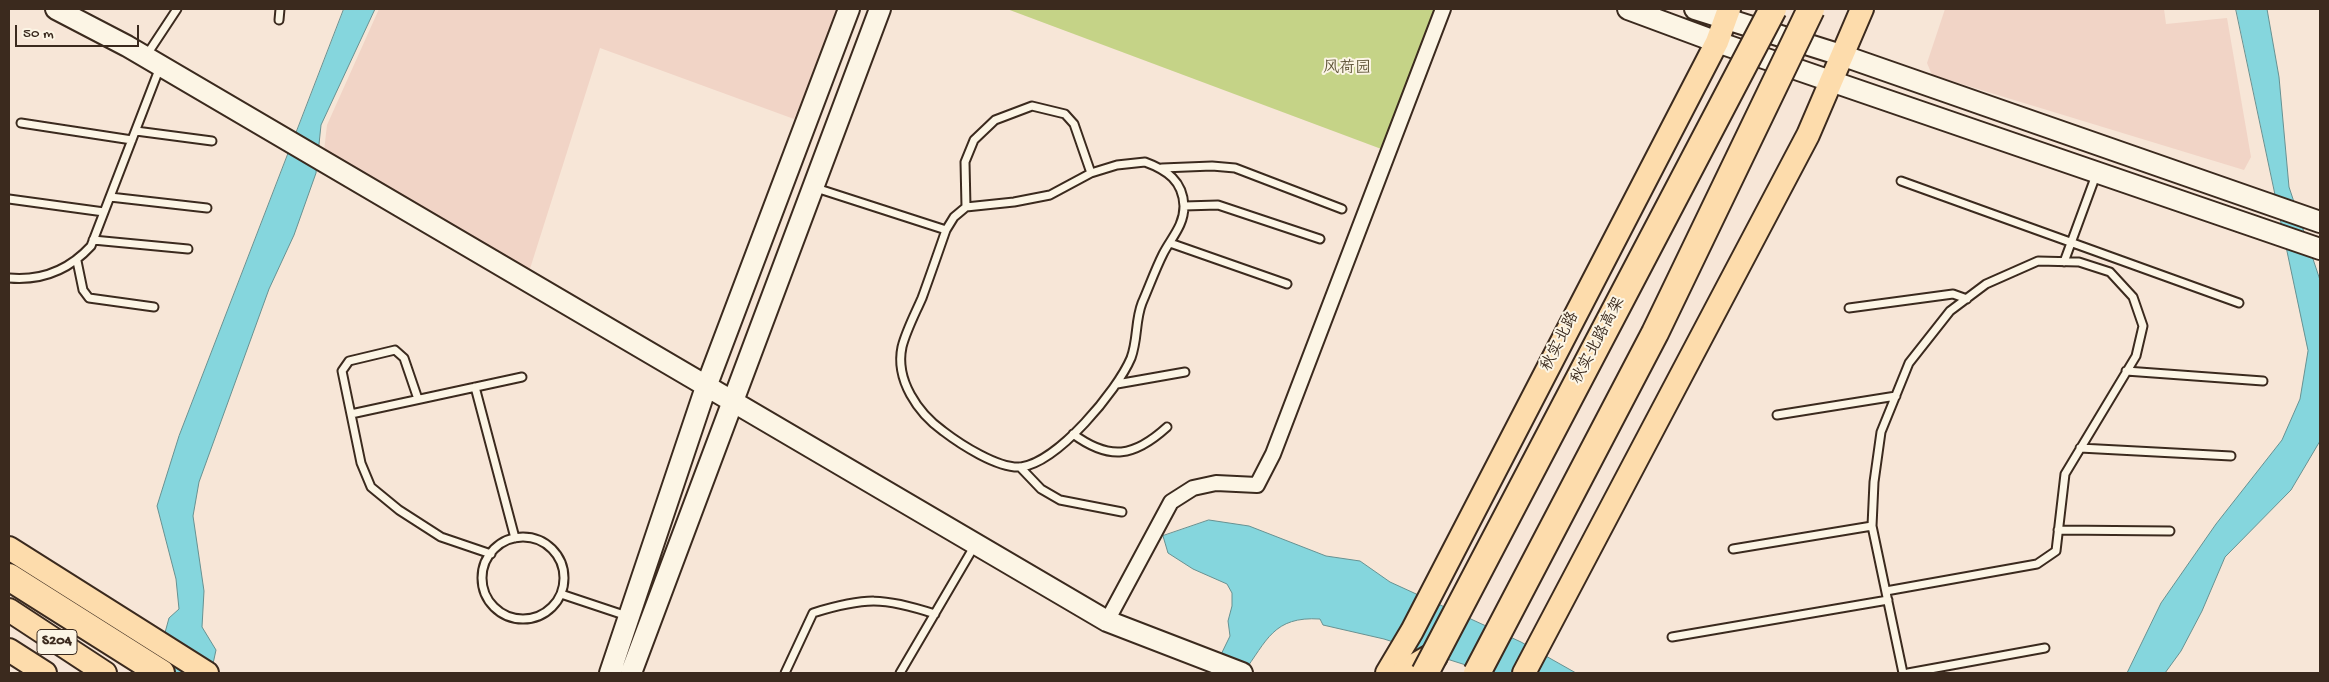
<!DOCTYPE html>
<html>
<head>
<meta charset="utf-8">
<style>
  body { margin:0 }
  #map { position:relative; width:2329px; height:682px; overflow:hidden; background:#f7e6d7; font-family:"Gochi Hand",sans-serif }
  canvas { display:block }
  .frame { position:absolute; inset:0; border:10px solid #3b2a1e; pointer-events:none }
  .scale { position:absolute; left:15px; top:25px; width:124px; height:22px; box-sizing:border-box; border:2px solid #3b2a1e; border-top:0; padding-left:6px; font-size:15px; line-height:18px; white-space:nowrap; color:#3b2a1e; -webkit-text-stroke:4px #fcf5e5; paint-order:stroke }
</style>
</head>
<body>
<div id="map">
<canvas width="2329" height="682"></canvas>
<div class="frame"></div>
<div class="scale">50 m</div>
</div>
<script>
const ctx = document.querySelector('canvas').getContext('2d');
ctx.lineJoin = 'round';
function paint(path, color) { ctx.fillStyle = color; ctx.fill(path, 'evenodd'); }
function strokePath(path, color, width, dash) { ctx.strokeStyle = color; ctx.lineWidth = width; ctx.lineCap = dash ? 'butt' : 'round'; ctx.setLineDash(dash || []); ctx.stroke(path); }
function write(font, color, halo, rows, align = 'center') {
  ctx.font = font + ' "Gochi Hand","LXGW WenKai TC",sans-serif'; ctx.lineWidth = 4; ctx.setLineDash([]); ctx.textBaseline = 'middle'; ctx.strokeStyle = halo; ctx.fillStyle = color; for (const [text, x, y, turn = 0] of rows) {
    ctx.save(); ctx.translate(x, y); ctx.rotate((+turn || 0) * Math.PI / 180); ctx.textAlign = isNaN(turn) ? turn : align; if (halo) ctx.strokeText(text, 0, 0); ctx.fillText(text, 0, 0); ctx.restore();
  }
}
paint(new Path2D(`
  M379,9H840L794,119L600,48L528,275L324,151L327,125Z
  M1945,9H2164L2166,24L2227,18L2251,157L2244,170L1932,75L1927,63Z`), '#f1d4c6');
paint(new Path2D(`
  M1007,9H1434L1384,150Z`), '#c5d387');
const water = new Path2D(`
  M344,9H375L321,125L316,173L294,235L269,289L199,482L193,516L204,591L202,627L216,650L211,673H154L169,618L179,609L176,579L157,506L179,436Z
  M2236,9H2267L2279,77L2289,187L2320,280V441L2291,490L2225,557L2202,611L2181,651L2165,673H2127L2161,603L2216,524L2282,440L2300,399L2308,351Z
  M1209,520L1249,526L1326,556L1360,561L1390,582L1521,642L1576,673H1491L1384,639L1323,625L1320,619C1273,616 1267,641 1243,673H1212L1230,636L1228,621L1232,606V593L1227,584L1193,569L1168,553L1163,536Z`);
paint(water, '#85d6dd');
strokePath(water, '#679191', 1);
const lane = new Path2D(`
  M279,20L280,9
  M146,56L177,9
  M21,123L132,140
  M136,131L212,141
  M1145,162C1167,170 1183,181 1184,206C1184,226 1171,238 1163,254C1155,270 1149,287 1142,303C1135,321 1138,339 1131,358C1117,391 1058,462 1021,467C998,469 960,444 943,431C918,413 895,380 902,347C906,331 915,314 922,298C930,276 938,253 946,230L954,217L966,207L1014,202L1050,195L1091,173L1117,165Z
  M1162,168L1212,166L1235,168L1342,209
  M1901,181L2239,303
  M816,188L946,230
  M110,197L207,208
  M9,199L104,212
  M1184,206L1218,205L1320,239
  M966,207L965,162L974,140L995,120L1032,106L1065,114L1074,124L1091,173
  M93,240L188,249
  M1170,243L1287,284
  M77,261L83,290L89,298L154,307
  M2064,262L2096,175
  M9,278C42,281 69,270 91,246L160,67
  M1849,308L1953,294L1967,299
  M2126,371L2263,381
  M1117,384L1185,372
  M475,387L515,538
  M418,399L404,358L395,350L349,361L342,371L361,463L371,487L399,510L441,537L491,554
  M351,414L522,377
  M1777,415L1896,396
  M1073,434C1110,461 1134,457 1167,427
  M2080,448L2231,456
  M1020,467L1041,489L1060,500L1122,512
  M2058,530L2170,531
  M482 578a41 41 0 1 1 82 0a41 41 0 1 1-82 0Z
  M1733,549L1872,526
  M1886,591L2037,564L2056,551L2065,474L2136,356L2143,326L2133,297L2110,272L2079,262L2038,261L1986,284L1950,311L1909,363L1881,432L1874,482L1872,526L1903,673
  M561,594L627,616
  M1672,637L1888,600
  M785,673L813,613C865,597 883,597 935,614
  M900,673L975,545
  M1908,673L2045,648`);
const street = new Path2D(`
  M1107,621L1171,502L1193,488L1216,483L1257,485L1273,454L1443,9`);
const secondary = new Path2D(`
  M56,9L127,46L1107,621L1242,673
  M1628,9L1717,42L2320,249
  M1695,9L1844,56L2320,222
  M610,673L706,387L849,9
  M631,673L880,9`);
const primary = new Path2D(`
  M9,548L207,673
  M9,610L105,673
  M9,650L45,673
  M1387,673L1412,631L1717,42L1729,9
  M1524,673L1808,135L1862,9`);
const highway = new Path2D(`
  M9,577L161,673
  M1405,673L1434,656`);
strokePath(lane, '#3b2a1e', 11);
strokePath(street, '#3b2a1e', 18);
strokePath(secondary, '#3b2a1e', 24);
strokePath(primary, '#3b2a1e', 26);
strokePath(highway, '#3b2a1e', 30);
strokePath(lane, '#fcf5e5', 7);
strokePath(street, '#fcf5e5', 14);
strokePath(secondary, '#fcf5e5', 20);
strokePath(primary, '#fddcac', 22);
strokePath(highway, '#fddcac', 26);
const highwayBridge = new Path2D(`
  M1425,673L1773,9
  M1477,673L1655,333L1811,9`);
strokePath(highwayBridge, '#3b2a1e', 30, []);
strokePath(highwayBridge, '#fddcac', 26);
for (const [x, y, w] of [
  [57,642,40]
]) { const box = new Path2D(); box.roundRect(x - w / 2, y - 12.5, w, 25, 4); ctx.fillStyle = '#fcf5e5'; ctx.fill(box); strokePath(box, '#3b2a1e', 1); }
write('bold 15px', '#3b2a1e', null, [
  ["S204",57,642]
]);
write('16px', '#5e5438', '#fcf5e5', [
  ["风荷园",1347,70]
]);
write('16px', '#3b2a1e', '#fcf5e5', [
  ["秋实北路高架",1599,341,-62],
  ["秋实北路",1561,342,-63]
]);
</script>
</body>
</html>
